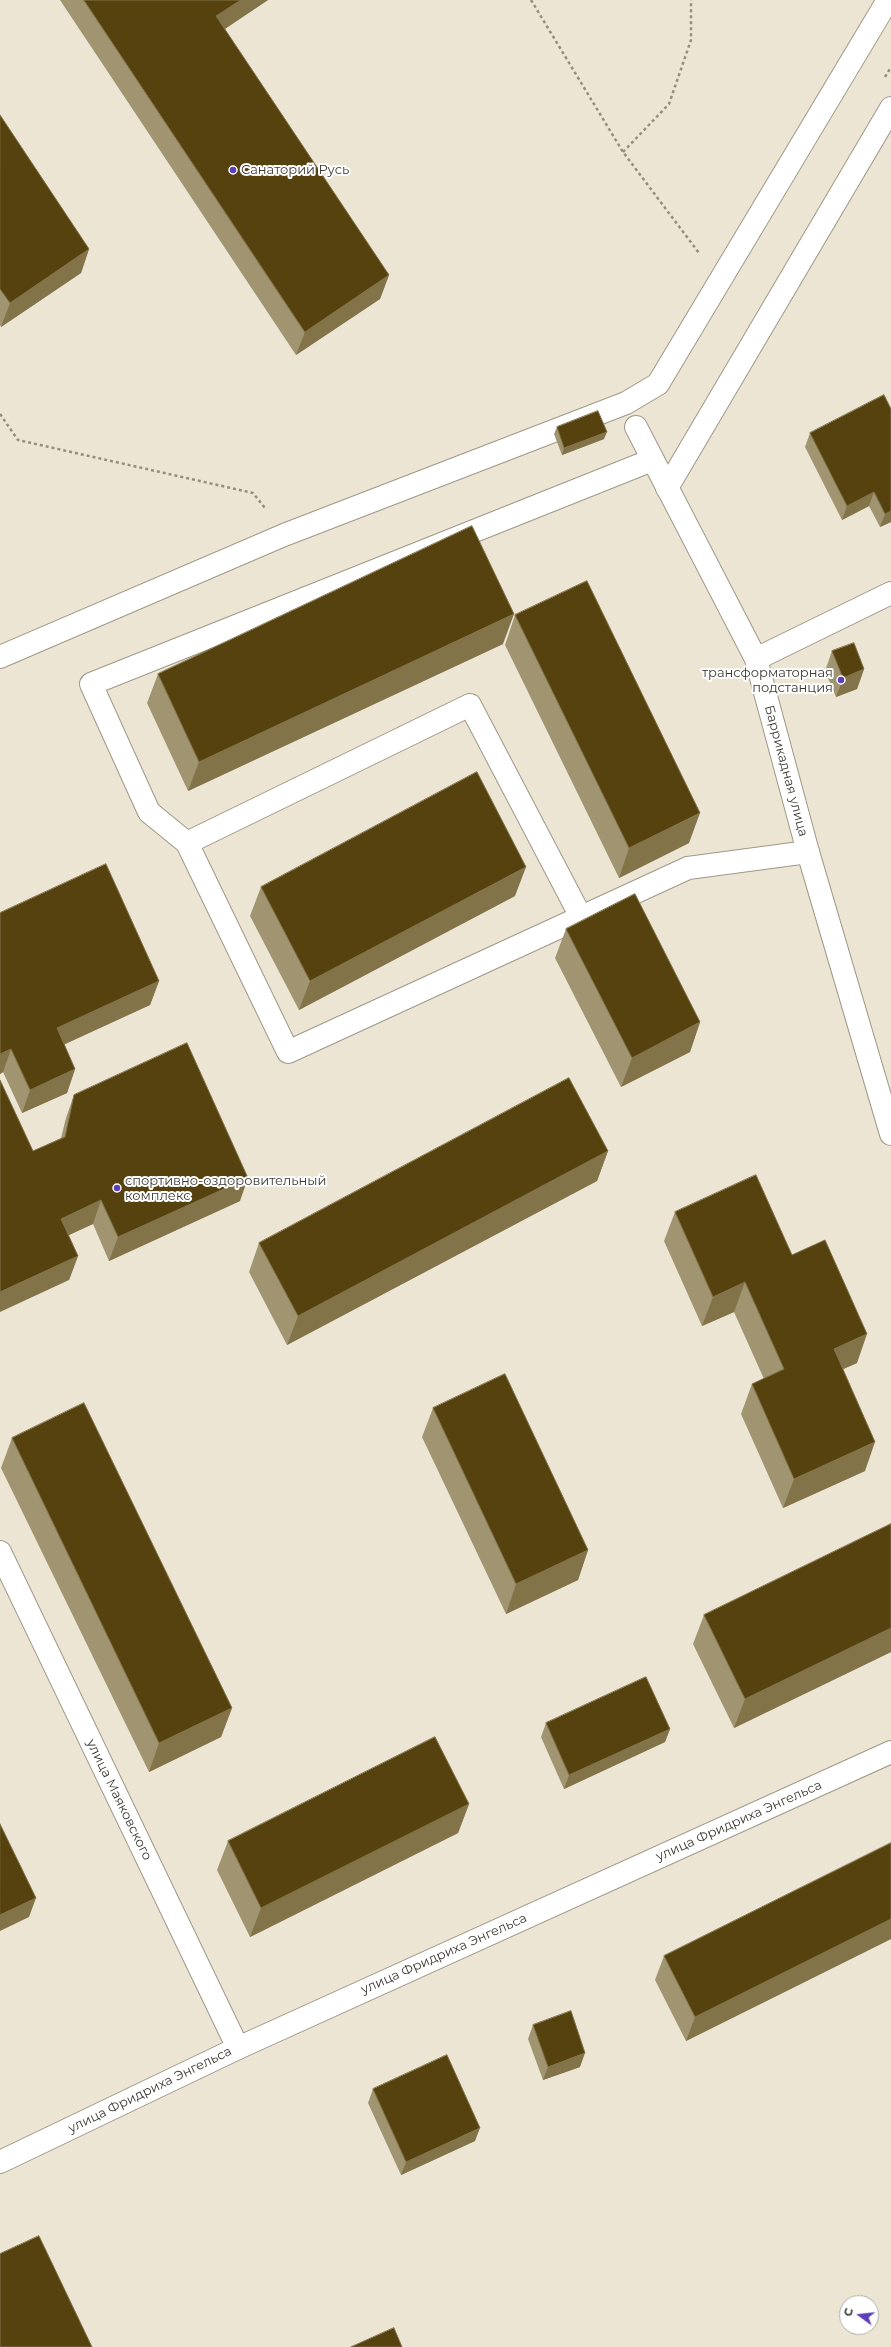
<!DOCTYPE html>
<html>
<head>
<meta charset="utf-8">
<style>
  body { margin:0 }
  #map { position:relative; width:891px; height:2347px; overflow:hidden; background:#ece5d4; font-family:Montserrat,sans-serif }
  canvas { display:block }
  .north { position:absolute; left:839px; top:2295px; width:40px; height:40px; box-sizing:border-box; background:#fff; border:1px solid #b1b0ad; border-radius:50%; rotate:285deg; font-size:11px; font-weight:700; line-height:16px; text-align:center; color:#3c3933 }
  .north::after { content:''; display:block; margin:auto; width:14px; height:18px; background:#5d3fb7; clip-path:polygon(50% 0,100% 100%,50% 72%,0 100%) }
</style>
</head>
<body>
<div id="map">
<canvas width="891" height="2347"></canvas>
<div class="north">С</div>
</div>
<script>
const ctx = document.querySelector('canvas').getContext('2d');
ctx.lineJoin = 'round';
function strokePath(path, color, width, dash) { ctx.strokeStyle = color; ctx.lineWidth = width; ctx.lineCap = dash ? 'butt' : 'round'; ctx.setLineDash(dash || []); ctx.stroke(path); }
function paint(path, color) { ctx.fillStyle = color; ctx.fill(path, 'evenodd'); }
function write(font, color, halo, rows, align = 'center') {
  ctx.font = font + ' Montserrat,sans-serif'; ctx.lineWidth = 4; ctx.setLineDash([]); ctx.textBaseline = 'middle'; ctx.strokeStyle = halo; ctx.fillStyle = color; for (const [text, x, y, turn = 0] of rows) {
    ctx.save(); ctx.translate(x, y); ctx.rotate((+turn || 0) * Math.PI / 180); ctx.textAlign = isNaN(turn) ? turn : align; if (halo) ctx.strokeText(text, 0, 0); ctx.fillText(text, 0, 0); ctx.restore();
  }
}
const service = new Path2D(`
  M667,488L891,108
  M0,657L284,535L626,403L658,384L888,0
  M187,843L149,812L91,684L652,460
  M581,917L470,705L187,843L288,1052L688,868L808,852
  M0,1552L238,2048`);
const minor = new Path2D(`
  M636,427L756,659L808,852L891,1134
  M756,659L891,593
  M0,2162L238,2048L891,1752`);
strokePath(service, '#9f9888', 24);
strokePath(minor, '#9f9888', 24);
strokePath(new Path2D(`
  M531,0L623,152L699,253
  M885,77L891,67
  M623,152L669,104L691,40V0
  M0,414L18,440L253,493L265,508`), '#938e82', 2.5, [3, 3]);
strokePath(service, '#fff', 22);
strokePath(minor, '#fff', 22);
paint(new Path2D(`
  M60,0H268L225,29L389,275L380,299L296,355Z
  M0,115L89,249L81,273L1,327L0,325Z
  M891,409V522L880,527L869,506L842,520L805,447L810,433Z
  M557,427L604,439L562,455L554,434Z
  M515,615L689,843L619,878L505,645Z
  M503,644L188,791L147,703L158,674Z
  M832,651L864,669L857,689L836,697L825,671Z
  M261,887L515,896L299,1010L250,916Z
  M0,913L159,981L150,1005L64,1044L75,1069L67,1093L22,1113L3,1072L0,1074Z
  M566,929L700,1022L690,1052L621,1087L555,958Z
  M74,1095L240,1201L109,1261L93,1224L68,1235L78,1256L69,1280L33,1151L61,1138L66,1118Z
  M608,1151L597,1181L287,1345L249,1272L259,1243Z
  M675,1212L792,1255L857,1363L843,1369L865,1471L783,1508L741,1414L752,1384L764,1379L734,1312L702,1326L664,1241Z
  M433,1408L588,1550L578,1580L506,1614L422,1437Z
  M12,1438L232,1708L221,1737L149,1772L1,1468Z
  M891,1524V1652L734,1728L693,1644L704,1615Z
  M546,1723L670,1729L665,1742L564,1789L541,1737Z
  M469,1804L458,1833L250,1937L217,1870L228,1841Z
  M891,1843V1939L686,2041L655,1980L664,1956Z
  M533,2025L580,2067L543,2080L528,2039Z
  M373,2089L475,2141L401,2175L368,2103Z`), '#a09471');
paint(new Path2D(`
  M241,0H268L208,40L216,16Z
  M89,249L81,273L1,327L10,303Z
  M389,275L380,299L296,355L305,332Z
  M607,432L604,439L562,455L564,448Z
  M874,492L869,506L842,520L847,506Z
  M891,511V522L880,527L885,514Z
  M514,614L503,644L188,791L199,762Z
  M864,669L857,689L836,697L843,678Z
  M700,813L689,843L619,878L629,848Z
  M526,867L515,896L299,1010L310,981Z
  M159,981L150,1005L48,1052L57,1028Z
  M700,1022L690,1052L621,1087L632,1058Z
  M11,1049L3,1072L0,1074V1054Z
  M75,1069L67,1093L22,1113L30,1090Z
  M608,1151L597,1181L287,1345L298,1316Z
  M248,1178L240,1201L109,1261L118,1237Z
  M101,1200L93,1224L52,1243L61,1219Z
  M78,1256L69,1280L0,1312V1292Z
  M745,1282L734,1312L702,1326L713,1297Z
  M867,1334L857,1363L823,1378L834,1349Z
  M875,1442L865,1471L783,1508L794,1479Z
  M588,1550L578,1580L506,1614L516,1584Z
  M891,1628V1652L734,1728L745,1699Z
  M232,1708L221,1737L149,1772L159,1743Z
  M670,1729L665,1742L564,1789L569,1775Z
  M469,1804L458,1833L250,1937L261,1908Z
  M36,1898L29,1917L0,1931V1915Z
  M891,1919V1939L686,2041L695,2017Z
  M585,2053L580,2067L543,2080L548,2067Z
  M480,2128L475,2141L401,2175L406,2162Z`), '#827349');
const building = new Path2D(`
  M84,0H241L216,16L389,275L305,332Z
  M0,115L89,249L10,303L0,289Z
  M884,395L891,409V511L885,514L874,492L847,506L810,433Z
  M598,411L607,432L564,448L557,427Z
  M472,526L514,614L199,762L158,674Z
  M587,581L700,813L629,848L515,615Z
  M854,643L864,669L843,678L832,651Z
  M477,772L526,867L310,981L261,887Z
  M106,864L159,981L57,1028L75,1069L30,1090L11,1049L0,1054V913Z
  M635,894L700,1022L632,1058L566,929Z
  M187,1043L248,1178L118,1237L101,1200L61,1219L78,1256L0,1292V1080L33,1151L65,1137L74,1095Z
  M569,1078L608,1151L298,1316L259,1243Z
  M756,1175L792,1255L825,1240L867,1334L834,1349L875,1442L794,1479L752,1384L784,1369L745,1282L713,1297L675,1212Z
  M505,1374L588,1550L516,1584L433,1408Z
  M84,1403L232,1708L159,1743L12,1438Z
  M891,1524V1628L745,1699L704,1615Z
  M646,1677L670,1729L569,1775L546,1723Z
  M435,1737L469,1804L261,1908L228,1841Z
  M0,1824L36,1898L0,1915Z
  M891,1843V1919L695,2017L664,1956Z
  M571,2011L585,2053L548,2067L533,2025Z
  M447,2055L480,2128L406,2162L373,2089Z
  M39,2236L92,2347H0V2254Z
  M394,2328L402,2347H351Z`);
paint(building, '#55420e');
strokePath(building, '#827349', 1);
for (const [x, y, r, color] of [
  [233,170,4,"#5d3fb7"],
  [841,680,4,"#5d3fb7"],
  [117,1188,4,"#5d3fb7"]
]) { const dot = new Path2D(); dot.arc(x, y, r, 0, 2 * Math.PI); ctx.fillStyle = color; ctx.fill(dot); strokePath(dot, '#fff', 1.5); }
write('13px', '#3c3933', '#fff', [
  ["Санаторий Русь",241,170],
  ["трансформаторная",833,673,"right"],
  ["подстанция",833,688,"right"],
  ["спортивно-оздоровительный",125,1181],
  ["комплекс",125,1196]
], 'left');
write('13px', '#3c3933', '#fff', [
  ["Баррикадная улица",786,771,75],
  ["улица Маяковского",119,1800,64],
  ["улица Фридриха Энгельса",739,1821,-24],
  ["улица Фридриха Энгельса",444,1954,-24],
  ["улица Фридриха Энгельса",150,2090,-26]
]);
</script>
</body>
</html>
